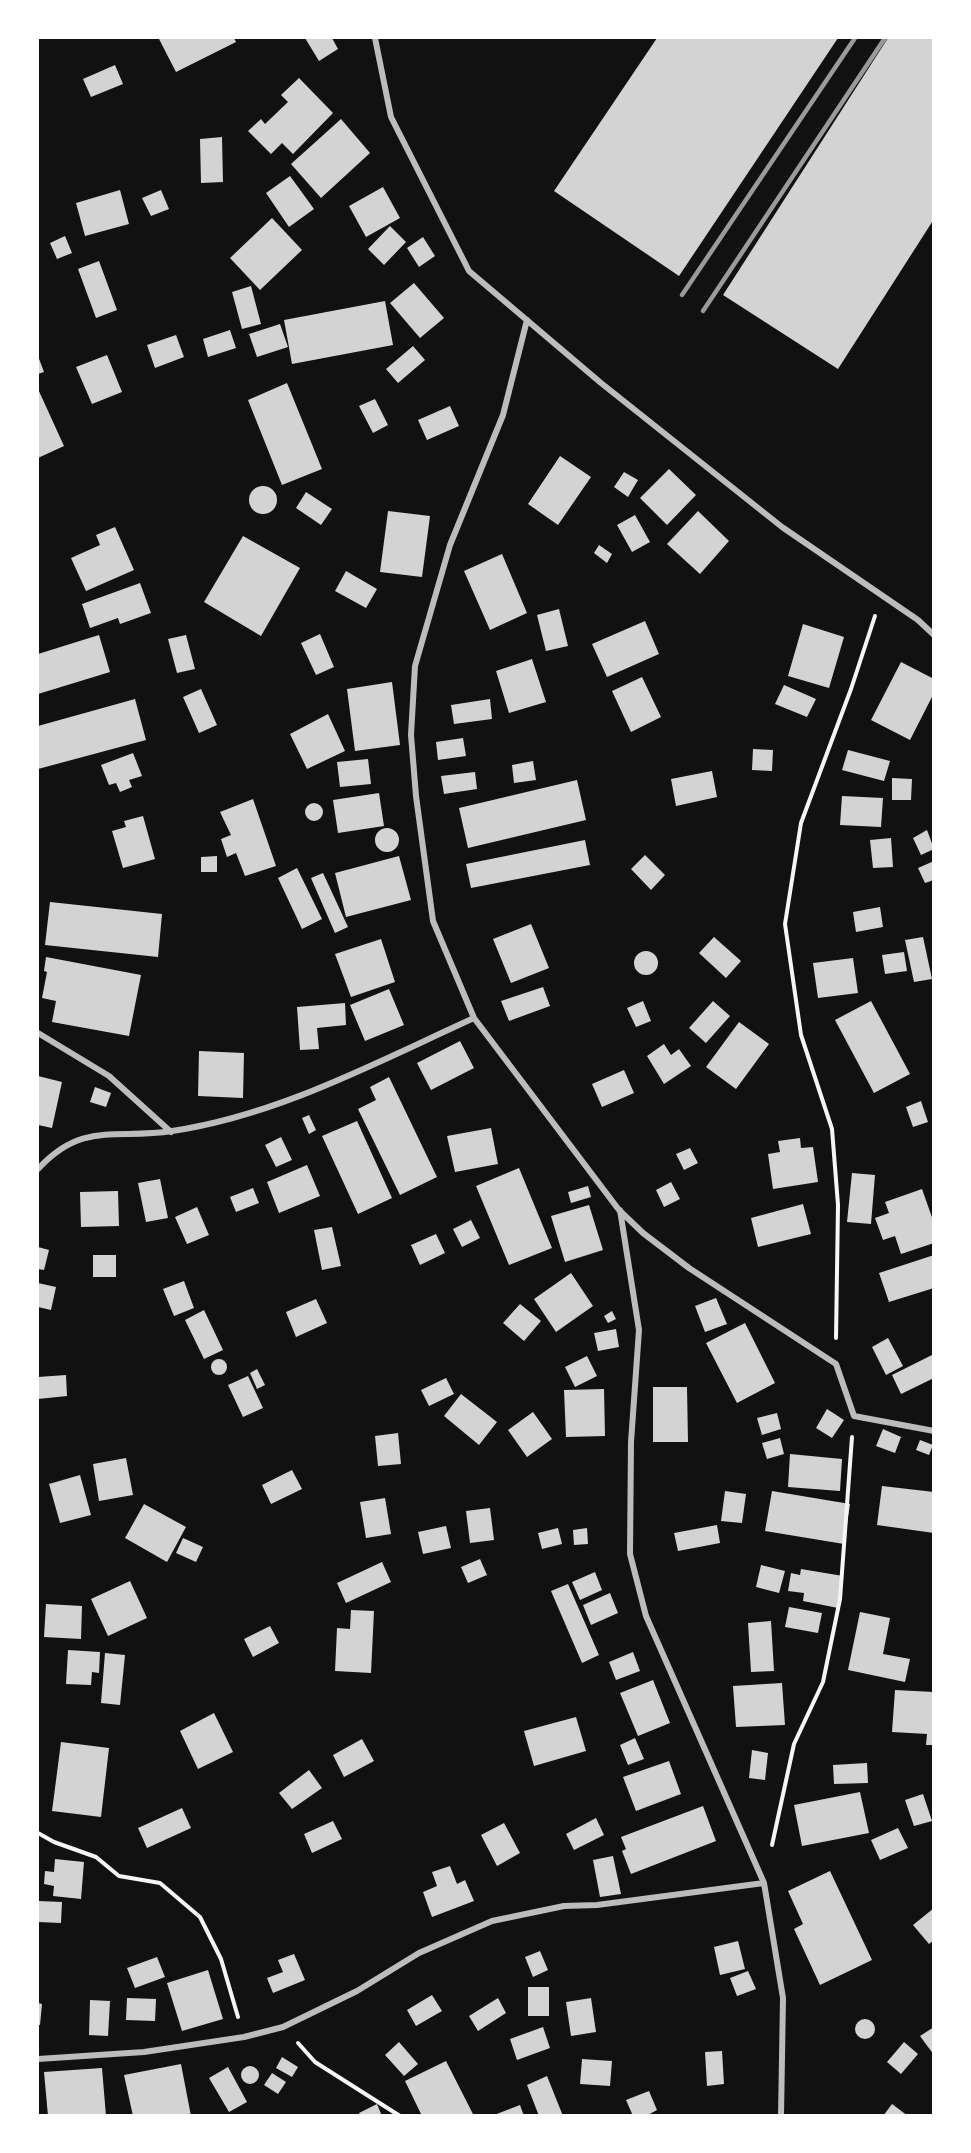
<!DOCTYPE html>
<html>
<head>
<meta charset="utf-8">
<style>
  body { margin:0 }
  #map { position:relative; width:971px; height:2153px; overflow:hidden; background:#111; font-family:Helvetica,sans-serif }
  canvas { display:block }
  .frame { position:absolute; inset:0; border:39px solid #fff; pointer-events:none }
</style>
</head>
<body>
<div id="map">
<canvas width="971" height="2153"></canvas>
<div class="frame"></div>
</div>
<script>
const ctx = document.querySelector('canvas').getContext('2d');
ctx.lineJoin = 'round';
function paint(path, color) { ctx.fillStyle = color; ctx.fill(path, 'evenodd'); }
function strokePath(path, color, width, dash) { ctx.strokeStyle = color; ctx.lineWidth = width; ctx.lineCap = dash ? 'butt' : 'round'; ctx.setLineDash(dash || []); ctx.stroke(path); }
paint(new Path2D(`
  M163,38H234L236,42L176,72L159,39Z
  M305,38H332L338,49L319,61Z
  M657,38H838L679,276L554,191Z
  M888,38H934V219L838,369L723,295Z
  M115,65L123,84L91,97L83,79Z
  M299,78L333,113L293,154L282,143L271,154L248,131L261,119L265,124L288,102L281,95Z
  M341,119L370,153L321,198L291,164Z
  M222,137L223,182L201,183L200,139Z
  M290,176L314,209L289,227L266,193Z
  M383,187L400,218L366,237L349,206Z
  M120,190L129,224L85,236L76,203Z
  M161,190L169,209L151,216L142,198Z
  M272,218L302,250L260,290L230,258Z
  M390,226L406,242L384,265L368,249Z
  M65,236L72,253L57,259L50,243Z
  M423,237L435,256L419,267L407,248Z
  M99,261L117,310L96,318L78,269Z
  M414,283L444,318L420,338L390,303Z
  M251,286L261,324L242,329L232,292Z
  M385,301L393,345L292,364L284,320Z
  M280,324L288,347L257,357L249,334Z
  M230,330L236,348L208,357L203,339Z
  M176,335L184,357L155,368L147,345Z
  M413,346L425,360L398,383L386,369Z
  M107,355L122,392L92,404L76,367Z
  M38,356L44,372L38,374Z
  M287,383L322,469L282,485L248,400Z
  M38,389L64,446L38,458Z
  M375,399L388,425L373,433L359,406Z
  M450,406L459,426L427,440L418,420Z
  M560,456L591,477L558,525L528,504Z
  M669,469L696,495L667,525L640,498Z
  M624,472L638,480L628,497L614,487Z
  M249 500a14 14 0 1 1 28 0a14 14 0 1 1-28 0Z
  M306,492L332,509L321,525L296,508Z
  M388,511L430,516L422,577L380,572Z
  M698,511L729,541L700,574L667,544Z
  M635,515L650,542L632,552L617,525Z
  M115,527L134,570L86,591L71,558L100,545L96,535Z
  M243,536L300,568L261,636L204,602Z
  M599,545L612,554L607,563L594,553Z
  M502,554L527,613L490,630L464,571Z
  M346,571L377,589L366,608L335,591Z
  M140,583L151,613L120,624L118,618L90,628L82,604Z
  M559,609L568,646L546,651L537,615Z
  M645,621L659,654L607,677L592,644Z
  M803,624L844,637L829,688L788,676Z
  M320,634L334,667L316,675L301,643Z
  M99,635L110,672L38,694V654Z
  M186,635L195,669L177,673L168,639Z
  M532,659L546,702L509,713L496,671Z
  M901,662L934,679V693L910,740L871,720Z
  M642,677L661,717L631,732L612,691Z
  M392,682L400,745L355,751L347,689Z
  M784,685L816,699L807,717L775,704Z
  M201,689L217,725L199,733L183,697Z
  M135,699L146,740L38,769V726Z
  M490,699L492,719L454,724L451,705Z
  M328,714L345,751L307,769L290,734Z
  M463,738L466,756L438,760L436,742Z
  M753,749L773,750L772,771L752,770Z
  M848,750L890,761L884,781L842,770Z
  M133,753L142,776L129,780L132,787L120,792L116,783L109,785L101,765Z
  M368,759L371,784L340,787L337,762Z
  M533,761L536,780L514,783L512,765Z
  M712,771L717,797L676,806L671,779Z
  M475,772L477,789L444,794L441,776Z
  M892,778L912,779L911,800H892Z
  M577,780L586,820L468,848L459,808Z
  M379,793L384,826L338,833L333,800Z
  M842,796L883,798L881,827L840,825Z
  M253,799L276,866L245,876L236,853L227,857L221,839L231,835L220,812Z
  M305 812a9 9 0 1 1 18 0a9 9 0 1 1-18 0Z
  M143,816L155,859L123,868L112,831L126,827L124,821Z
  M375 840a12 12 0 1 1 24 0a12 12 0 1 1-24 0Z
  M927,830L934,849L921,855L913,838Z
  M891,838L893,867L873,868L870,840Z
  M585,840L590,865L471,888L466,864Z
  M645,855L665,875L651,890L631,869Z
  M217,856V872H201V857Z
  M399,856L411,900L346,917L335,873Z
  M934,861V880L925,883L918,868Z
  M297,868L322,919L302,929L278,878Z
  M323,873L348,927L335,933L311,878Z
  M50,902L162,914L158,957L45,945Z
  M880,907L883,927L856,932L853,912Z
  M531,924L549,968L511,983L493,939Z
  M714,937L741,961L726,978L699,953Z
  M923,937L932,979L914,982L905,940Z
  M381,939L395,982L351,997L335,954Z
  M634 963a12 12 0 1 1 24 0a12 12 0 1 1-24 0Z
  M904,952L907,971L885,974L882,955Z
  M46,957L141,975L129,1036L52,1022L56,1001L42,998L47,972L44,971Z
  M853,958L858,993L818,998L813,963Z
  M543,987L550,1006L509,1021L501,1001Z
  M389,989L404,1025L365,1041L350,1005Z
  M643,1001L651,1021L636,1027L627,1008Z
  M713,1001L730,1016L706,1043L689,1028Z
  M871,1001L910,1074L874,1093L835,1020Z
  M345,1003L346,1025L317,1028L319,1049L300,1050L297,1007Z
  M739,1022L769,1044L736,1089L706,1067Z
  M460,1041L474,1068L431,1090L417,1063Z
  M664,1044L671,1055L679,1049L691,1066L664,1084L647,1056Z
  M199,1051L244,1053L243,1098L198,1096Z
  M624,1070L634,1093L602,1107L592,1084Z
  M38,1076L62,1082L52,1128L38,1125Z
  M389,1077L437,1177L400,1195L358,1109L376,1100L370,1087Z
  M95,1087L111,1093L106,1107L90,1102Z
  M921,1101L928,1122L913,1127L906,1107Z
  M309,1115L316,1130L309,1134L302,1118Z
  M357,1121L392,1198L358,1214L322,1136Z
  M491,1128L498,1164L455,1172L447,1136Z
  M281,1137L292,1160L276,1167L265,1145Z
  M800,1138L801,1148L813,1147L818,1182L773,1189L768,1154L780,1152L778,1141Z
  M690,1148L698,1163L684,1170L676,1154Z
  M307,1165L320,1196L279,1213L267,1182Z
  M519,1168L552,1248L509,1265L476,1186Z
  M852,1173L875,1175L871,1224L847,1222Z
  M160,1179L168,1218L146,1222L138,1183Z
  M671,1182L680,1199L664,1207L656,1190Z
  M588,1186L591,1197L571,1203L568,1192Z
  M253,1188L259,1203L236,1212L230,1197Z
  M922,1189L934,1223V1243L901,1254L895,1236L883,1240L875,1218L889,1213L885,1202Z
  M118,1191L119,1226L81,1227L80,1192Z
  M803,1204L811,1234L758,1247L751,1218Z
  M589,1205L603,1250L565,1262L551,1216Z
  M197,1207L209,1235L187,1244L175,1217Z
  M471,1220L480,1238L462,1247L453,1229Z
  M332,1227L341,1266L322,1270L314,1230Z
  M436,1234L445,1253L420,1265L411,1245Z
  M38,1247L49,1250L44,1270L38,1269Z
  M93,1255H116V1277H93Z
  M934,1255V1288L889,1302L879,1273Z
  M571,1273L593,1306L556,1332L534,1299Z
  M184,1281L194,1308L174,1316L163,1289Z
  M38,1283L56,1287L51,1310L38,1307Z
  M716,1298L727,1324L705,1332L695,1306Z
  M316,1299L327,1323L296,1337L286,1312Z
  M520,1304L541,1321L524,1341L503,1323Z
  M204,1310L223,1350L204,1359L185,1320Z
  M612,1311L616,1319L608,1323L604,1316Z
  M745,1323L775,1383L737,1403L706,1343Z
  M616,1329L619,1347L598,1351L594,1333Z
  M888,1338L903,1366L886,1375L872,1347Z
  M934,1354V1378L901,1394L892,1375Z
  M587,1356L597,1376L575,1387L565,1367Z
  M211 1367a8 8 0 1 1 16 0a8 8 0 1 1-16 0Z
  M257,1369L265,1385L257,1389L250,1373Z
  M66,1375L67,1396L38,1399V1377Z
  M248,1376L263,1408L243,1417L228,1385Z
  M446,1378L454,1394L429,1406L421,1390Z
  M653,1387H687L688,1442H653Z
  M604,1389L605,1436L566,1437L564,1390Z
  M461,1394L497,1422L479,1445L444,1416Z
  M827,1409L844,1420L832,1438L816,1428Z
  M533,1412L552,1439L527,1457L508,1430Z
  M777,1413L781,1429L762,1435L757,1418Z
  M883,1429L901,1437L895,1453L876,1446Z
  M398,1433L401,1464L378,1466L375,1436Z
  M780,1438L784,1454L767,1459L762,1443Z
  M920,1440L933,1445L929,1455L916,1450Z
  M790,1454L842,1459L840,1491L788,1487Z
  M126,1458L133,1495L99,1501L93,1464Z
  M292,1470L302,1489L271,1504L262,1485Z
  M80,1475L91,1515L60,1523L49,1484Z
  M882,1486L934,1492V1533L877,1525Z
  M725,1491L746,1494L742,1523L721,1521Z
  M772,1491L850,1504L844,1544L765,1531Z
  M385,1498L391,1534L366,1538L360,1502Z
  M144,1504L186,1527L167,1562L125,1538Z
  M490,1508L494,1540L470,1543L466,1511Z
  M717,1525L720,1543L678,1551L674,1533Z
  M446,1526L451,1548L423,1554L418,1532Z
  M558,1528L562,1544L542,1549L538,1533Z
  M587,1528L588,1544L574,1545L573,1530Z
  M183,1538L203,1547L196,1562L176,1553Z
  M480,1559L487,1575L468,1583L461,1567Z
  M382,1562L391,1582L346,1603L337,1583Z
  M761,1565L785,1571L779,1593L756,1587Z
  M801,1569L843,1576L838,1608L803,1601L804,1593L788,1591L791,1573L800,1575Z
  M595,1572L602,1590L580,1600L572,1582Z
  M130,1581L147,1618L108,1636L91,1599Z
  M568,1584L599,1655L582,1663L551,1591Z
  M610,1593L618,1613L591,1625L583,1605Z
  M46,1604L82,1606L81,1639L44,1637Z
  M789,1607L822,1613L818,1633L785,1627Z
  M351,1610L374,1611L371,1673L335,1671L337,1628L350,1629Z
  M860,1612L890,1618L883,1654L910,1659L905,1682L848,1670Z
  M771,1621L774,1671L751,1672L748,1623Z
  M270,1626L279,1643L253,1657L244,1639Z
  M68,1650L100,1652L99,1673L92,1672L91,1685L66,1684Z
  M633,1652L640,1671L616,1680L609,1662Z
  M105,1653L125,1655L120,1705L101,1703Z
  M653,1680L670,1723L638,1736L620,1693Z
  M782,1683L785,1725L736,1727L733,1686Z
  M895,1690L934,1692V1745H926L927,1734L892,1732Z
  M214,1713L233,1752L198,1769L180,1731Z
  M576,1717L586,1751L534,1766L524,1731Z
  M635,1738L644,1759L628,1765L620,1745Z
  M362,1739L374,1761L344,1777L333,1755Z
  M61,1742L109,1748L101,1817L52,1811Z
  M752,1750L768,1753L765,1780L749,1778Z
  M669,1761L681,1794L636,1811L623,1777Z
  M867,1763L868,1783L834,1784L833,1765Z
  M309,1770L322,1788L292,1809L279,1793Z
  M860,1792L869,1833L802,1846L794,1805Z
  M923,1794L932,1821L914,1826L905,1800Z
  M703,1806L716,1841L631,1874L622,1851L626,1849L621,1837Z
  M182,1808L191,1828L147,1848L138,1828Z
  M596,1818L604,1835L574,1850L566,1834Z
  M333,1821L342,1839L312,1853L304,1834Z
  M504,1823L520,1853L497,1866L481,1835Z
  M898,1828L908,1848L880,1860L871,1840Z
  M613,1856L621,1894L600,1897L593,1860Z
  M55,1859L84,1862L81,1899L53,1896L54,1886L44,1884L45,1871L54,1872Z
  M450,1866L457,1884L465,1880L474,1901L432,1917L423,1892L437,1886L432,1872Z
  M830,1871L872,1960L820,1985L794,1929L803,1924L788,1891Z
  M38,1901L62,1902L61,1923L38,1922Z
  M934,1908V1940L929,1944L913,1925Z
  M738,1941L745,1969L720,1975L714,1947Z
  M540,1951L548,1970L533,1977L525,1957Z
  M294,1954L305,1980L273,1993L267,1978L283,1972L278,1960Z
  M157,1957L165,1977L135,1988L127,1968Z
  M208,1970L223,2019L182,2031L167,1983Z
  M748,1971L756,1989L737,1996L730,1978Z
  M528,1987H549V2016H528Z
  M432,1995L442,2011L416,2026L407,2010Z
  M127,1998L156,1999L155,2021L126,2020Z
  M498,1998L506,2013L478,2031L469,2016Z
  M591,1998L596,2032L571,2036L566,2002Z
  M90,2000L110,2001L108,2036L89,2035Z
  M38,2003L42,2004L40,2025H38Z
  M855 2029a10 10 0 1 1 20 0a10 10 0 1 1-20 0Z
  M543,2027L550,2048L517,2060L510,2039Z
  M934,2027V2055L920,2036Z
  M399,2042L418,2064L404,2076L385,2055Z
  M904,2042L918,2054L901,2074L887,2062Z
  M722,2051L724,2084L707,2086L705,2052Z
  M282,2057L298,2067L292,2077L276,2068Z
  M582,2059L612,2061L610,2086L580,2084Z
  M446,2061L474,2116H422L405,2081Z
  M181,2064L191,2116H133L124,2075Z
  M241 2075a9 9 0 1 1 18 0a9 9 0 1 1-18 0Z
  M228,2067L247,2102L229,2112L209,2078Z
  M102,2068L106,2116H48L44,2072Z
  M272,2073L286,2082L278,2094L264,2085Z
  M547,2076L563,2116H539L527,2085Z
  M649,2091L657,2110L646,2116H633L626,2100Z
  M377,2104L382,2116H360L359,2113Z
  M892,2104L908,2116H883Z
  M520,2105L524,2116H494V2115Z`), '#d3d3d3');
strokePath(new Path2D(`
  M836,1338L838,1205L832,1129L801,1035L785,924L801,823L851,689L875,616
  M38,1833L54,1842L96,1857L119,1876L160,1883L200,1917L221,1959L238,2017
  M772,1845L794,1744L823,1682L840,1599L852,1437
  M298,2043L315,2062L400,2116`), '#f5f5f5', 4);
strokePath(new Path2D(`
  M375,38L391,117L469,271L601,383L782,527L918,620L934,635
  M527,320L503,415L450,545L415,666L411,735L416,796L433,921L474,1018L619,1210L643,1233L689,1268L836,1364L854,1416L934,1431
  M38,1033L109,1076L171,1132
  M38,1169C83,1120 117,1140 172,1131C279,1115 377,1062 474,1018
  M620,1210L639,1330L631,1442L630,1554L646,1616L764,1883L783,1998L781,2116
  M38,2059L144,2052L244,2037L283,2027L357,1991L419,1953L492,1921L564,1906L597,1905L764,1883`), '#bcbcbc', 6);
strokePath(new Path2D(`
  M682,295L855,38
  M703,311L885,38`), '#9a9a9a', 4.5);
</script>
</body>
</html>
